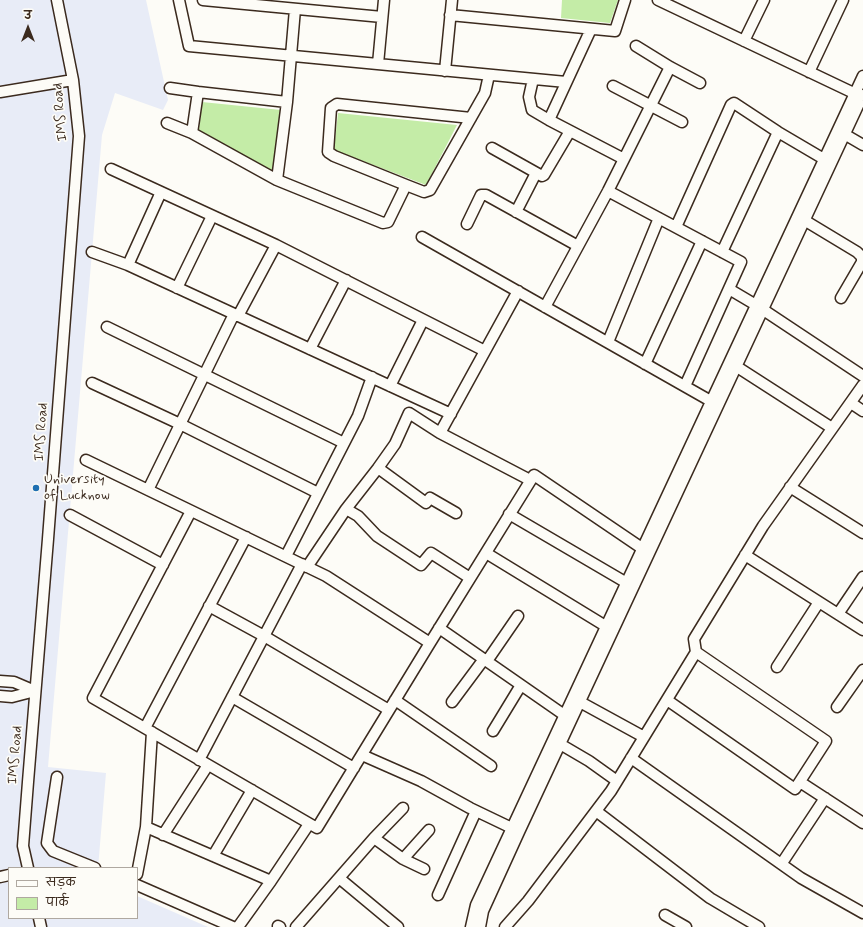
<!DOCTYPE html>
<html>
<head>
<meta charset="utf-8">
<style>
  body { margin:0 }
  #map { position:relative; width:863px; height:927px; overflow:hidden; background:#fdfcf7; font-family:Mynerve,"Playpen Sans Deva",sans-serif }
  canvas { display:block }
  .legend { position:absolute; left:8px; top:867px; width:130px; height:52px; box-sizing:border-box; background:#fdfcf7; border:1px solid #afa8a0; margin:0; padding:5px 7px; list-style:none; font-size:12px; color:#3b2a1e }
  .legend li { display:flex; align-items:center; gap:8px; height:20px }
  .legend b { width:20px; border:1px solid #afa8a0 }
  .north { position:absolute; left:8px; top:8px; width:40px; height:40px; -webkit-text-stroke:3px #fdfcf7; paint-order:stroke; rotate:0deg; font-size:11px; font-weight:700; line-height:16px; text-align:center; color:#3b2a1e }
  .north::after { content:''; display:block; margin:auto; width:14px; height:18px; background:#3b2a1e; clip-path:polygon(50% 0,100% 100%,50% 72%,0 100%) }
</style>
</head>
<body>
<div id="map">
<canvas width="863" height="927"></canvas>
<ul class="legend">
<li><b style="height:5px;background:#fdfcf7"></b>सड़क</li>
<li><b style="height:11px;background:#c4eca7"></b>पार्क</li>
</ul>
<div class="north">उ</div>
</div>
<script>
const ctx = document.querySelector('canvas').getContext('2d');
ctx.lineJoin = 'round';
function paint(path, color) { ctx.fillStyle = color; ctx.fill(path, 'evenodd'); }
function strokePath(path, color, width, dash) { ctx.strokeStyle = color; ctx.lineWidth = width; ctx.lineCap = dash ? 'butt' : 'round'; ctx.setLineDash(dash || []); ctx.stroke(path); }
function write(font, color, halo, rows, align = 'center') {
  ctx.font = font + ' Mynerve,sans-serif'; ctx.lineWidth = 3.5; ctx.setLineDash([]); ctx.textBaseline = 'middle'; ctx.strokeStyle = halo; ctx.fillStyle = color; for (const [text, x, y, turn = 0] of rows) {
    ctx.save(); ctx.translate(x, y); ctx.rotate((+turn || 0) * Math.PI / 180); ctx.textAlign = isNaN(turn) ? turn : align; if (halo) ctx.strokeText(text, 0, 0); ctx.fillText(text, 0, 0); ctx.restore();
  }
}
paint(new Path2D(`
  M0,0H146L168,100L163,110L115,93L102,135L48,767L106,773L98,868H9V918H137V896L208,927H0Z`), '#e8ecf7');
paint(new Path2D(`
  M562,0H618L610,23L561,18Z
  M202,102L281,110L273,173L199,130Z
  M338,113L457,125L426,185L334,150Z`), '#c4eca7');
const minor = new Path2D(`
  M179,0L189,46L566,82
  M203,0L382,17
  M658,0L860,96
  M450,15L615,31L625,0
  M744,41L764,0
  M636,46L670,67L700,83
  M378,64L384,0
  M445,71L452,0
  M809,72L843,0
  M533,79L529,97L532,110L549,120L624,159
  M613,86L682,122
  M170,88L198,92
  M0,92L73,80
  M471,118L337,104L331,108L328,152L334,156L406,185L424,192L430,190L485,93L489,75
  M549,120L591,29
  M167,123L192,133L277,180L383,223L388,222L406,185
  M839,131L863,145
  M192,133L198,92L287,102
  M492,148L542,176L544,175L570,131
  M111,169L276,245L485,351
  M277,180L287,102L295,9
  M608,191L741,262L685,386
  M516,212L536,173
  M799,217L857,252L862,257V262L841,298
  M467,224L481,195H486L578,246
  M676,227L731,105L734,103L778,132L829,162
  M422,237L716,404
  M92,252L128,265L451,414
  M722,252L778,132
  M128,265L161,192
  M177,288L212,216
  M729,289L756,305L863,376
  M545,307L608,191L670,67
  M238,316L276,245
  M107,327L344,443
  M608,342L659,218
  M310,349L346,280
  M731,363L832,428
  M645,364L702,241
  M92,383L180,424L318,493
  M390,386L423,320
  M851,403L863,411
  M440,433L518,291
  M86,460L326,576L430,643
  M378,468L426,503L430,498L456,513
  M790,487L863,533
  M148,490L234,314
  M346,509L358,516L377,536L421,565L431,553L470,578
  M191,511L93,698L317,828L430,643L534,475L649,553
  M509,514L632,586
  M70,515L163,565
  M486,553L612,630
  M745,555L863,630
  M286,556L358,416L372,377
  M307,567L346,509L378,468L395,444L409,413L440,433L530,480
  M209,606L264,636L389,710
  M838,614L863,577
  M439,628L570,719
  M487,661L518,616
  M777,667L819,602
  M0,681L14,682L35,691
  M0,696L12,697L35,691
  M232,697L354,768
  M395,700L491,766
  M667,700L795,789L826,741L696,652
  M452,702L484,659
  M580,702L644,737
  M837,707L863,670
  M145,728L246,537
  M493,731L521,685
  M560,744L589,761L617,781
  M362,755L421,781L470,808L518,831
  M631,758L801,878L863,913
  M199,760L302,564
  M57,777L47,843L53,851L95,868
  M800,782L863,823
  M596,811L710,898L759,927
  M146,827L271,881L309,824
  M163,835L208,765
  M374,838L403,859L424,869
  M213,856L252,790
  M403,859L429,830
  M782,863L825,798
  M28,868L23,846L28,782L48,539L79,136L73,80L57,0
  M137,874L146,827L152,732
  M0,877L9,875
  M339,878L398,927
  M137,885L233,927
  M438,895L476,811
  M665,915L686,927
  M39,918L41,927
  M278,926L280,927
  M238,927L271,881
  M296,927L374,838L403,808
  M471,927L476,905L863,76
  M480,927L483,911L519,832L863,95
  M505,927L528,901L611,791L696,652L694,639L763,526L863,385`);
strokePath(minor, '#3b2a1e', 13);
strokePath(minor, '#fdfcf7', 10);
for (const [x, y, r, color] of [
  [36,488,4,"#1f6fb2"]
]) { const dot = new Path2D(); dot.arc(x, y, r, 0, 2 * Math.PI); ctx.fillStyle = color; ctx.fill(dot); strokePath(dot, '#fdfcf7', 1.5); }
write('14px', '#3b2a1e', '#fdfcf7', [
  ["IMS Road",61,112,-95],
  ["IMS Road",42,432,-86],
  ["IMS Road",16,755,-85]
]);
write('14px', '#3b2a1e', '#fdfcf7', [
  ["University",44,480],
  ["of Lucknow",44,496]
], 'left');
</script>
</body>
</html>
